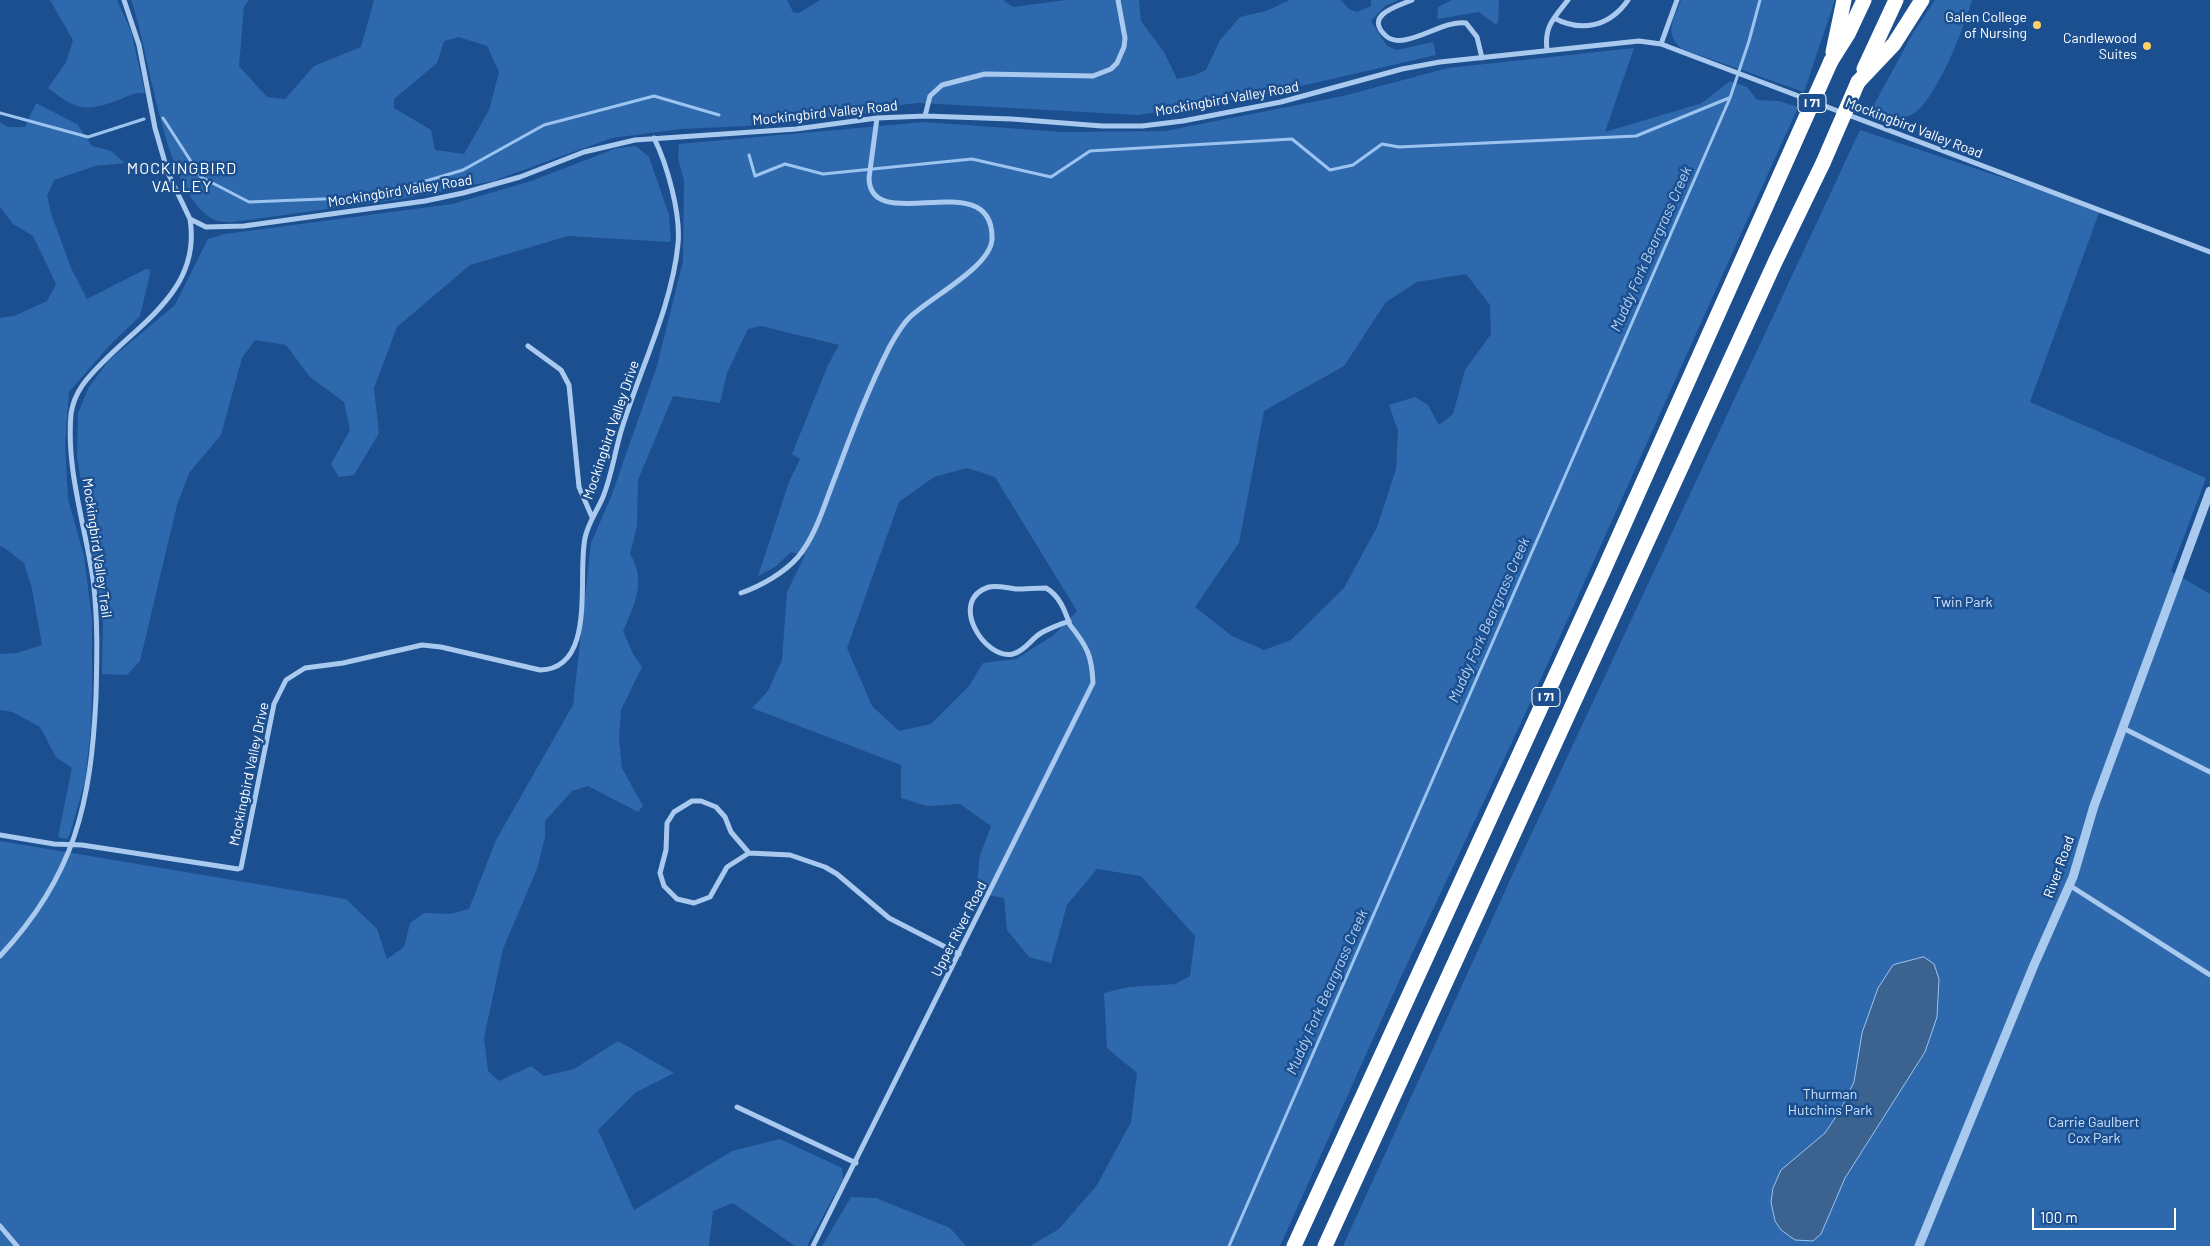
<!DOCTYPE html>
<html>
<head>
<meta charset="utf-8">
<style>
  body { margin:0 }
  #map { position:relative; width:2210px; height:1246px; overflow:hidden; background:#1b4f8f; font-family:Barlow,sans-serif }
  canvas { display:block }
  .scale { position:absolute; left:2032px; top:1208px; width:144px; height:22px; box-sizing:border-box; border:2px solid #fff; border-top:0; padding-left:6px; font-size:15px; line-height:18px; white-space:nowrap; color:#fff; -webkit-text-stroke:4px #1b4f8f; paint-order:stroke }
</style>
</head>
<body>
<div id="map">
<canvas width="2210" height="1246"></canvas>
<div class="scale">100 m</div>
</div>
<script>
const ctx = document.querySelector('canvas').getContext('2d');
ctx.lineJoin = 'round';
function paint(path, color) { ctx.fillStyle = color; ctx.fill(path, 'evenodd'); }
function strokePath(path, color, width, dash) { ctx.strokeStyle = color; ctx.lineWidth = width; ctx.lineCap = dash ? 'butt' : 'round'; ctx.setLineDash(dash || []); ctx.stroke(path); }
function write(font, color, halo, rows, align = 'center') {
  ctx.font = font + ' Barlow,sans-serif'; ctx.lineWidth = 5; ctx.setLineDash([]); ctx.textBaseline = 'middle'; ctx.strokeStyle = halo; ctx.fillStyle = color; for (const [text, x, y, turn = 0] of rows) {
    ctx.save(); ctx.translate(x, y); ctx.rotate((+turn || 0) * Math.PI / 180); ctx.textAlign = isNaN(turn) ? turn : align; if (halo) ctx.strokeText(text, 0, 0); ctx.fillText(text, 0, 0); ctx.restore();
  }
}
paint(new Path2D(`
  M50,0H117L131,31L145,93C129,93 130,96 116,101C83,113 74,108 48,88L66,62L73,40Z
  M131,0H249L244,7L239,66L267,97L285,99L314,66L361,47L374,0H787L793,12L799,13L820,0H1003L1013,7L1066,0H1139L1141,21L1164,52L1177,79L1195,75L1206,70L1220,40L1240,17L1266,11L1290,0H1341L1349,9L1357,12L1371,6V0H1399L1385,6L1371,21L1387,46L1397,50L1433,42L1436,55L1262,95L1138,115L919,103L890,106L880,112L748,126L681,129L612,138L493,181L401,199L233,222C228,222 220,222 215,220C164,197 150,51 131,0ZM459,37L487,46L499,72L489,110L464,154L435,150L431,130L394,108V99L437,63L444,41Z
  M1452,0H1499L1498,23L1495,24L1479,12L1437,19L1438,7Z
  M1681,0H1835L1804,92L1682,49C1663,33 1674,20 1681,0Z
  M1935,0H1972C1964,28 1939,92 1917,111C1903,122 1884,119 1869,114L1913,33Z
  M1634,48L1605,132L1702,103L1730,81L1747,87L1757,100L1779,101L1798,107L1521,723L1399,981L1280,1246H1030L1059,1229L1097,1185L1131,1122L1137,1073L1107,1048L1104,993L1129,987L1175,984L1190,976L1195,936L1141,876L1097,869L1067,905L1051,963L1029,957L1007,930L1004,898L976,893L980,855L991,826L960,804L927,806L901,798V765L752,708L768,691L782,660L787,592L805,555L791,552L775,567L758,576L789,482L800,459L792,454L828,365L839,345L761,326L748,329L727,373L720,403L673,396L638,480L637,526L630,554C647,581 634,605 623,631L633,654L642,667L621,710L619,739L622,768L643,806L638,812L588,786L572,791L545,821V837L537,869L503,949L484,1038L488,1071L499,1081L531,1066L544,1076L574,1069L618,1041L674,1073L635,1093L598,1130L634,1210L732,1151L780,1139L842,1168L843,1179L807,1246H795L733,1203L713,1211L709,1246H0V841L346,899L377,929L387,959L404,947L410,923L424,913L450,914L469,909L496,840L573,705L591,543L611,497L657,366L683,261L684,181L678,158L679,144L925,122L1061,132L1165,131L1343,96L1448,68ZM1466,274L1490,305L1491,334L1465,370L1453,414L1439,425L1428,405L1415,397L1389,405L1398,431L1396,469L1377,527L1344,588L1291,640L1264,650L1232,636L1195,607L1239,543L1264,411L1344,366L1386,302L1417,282ZM967,468L995,477L1077,611L1054,635L1016,659L983,663L969,686L931,724L899,731L872,706L847,648L899,502L934,477Z
  M36,103L77,124L92,146L111,151L125,163L95,166L54,180L47,196L51,213L71,268L87,299L146,269L151,270L140,316L108,347L69,392L65,445L68,499L84,556L92,620V686L91,727L85,781L70,834L67,839L58,837L72,768L56,757L40,727L12,712L0,710V654L17,653L42,645L32,589L24,563L2,546L0,547V318L14,316L47,301L56,284L33,236L13,224L0,207V122L8,127H25Z
  M1860,130L2100,210L2030,402L2206,478L2171,571L2210,594V1246H1343L1521,856Z
  M636,146L649,157L669,215L671,242L568,236L470,265L397,327L374,388L379,433L354,475L339,477L331,464L350,430L344,402L310,377L286,345L255,340L242,358L221,435L189,473L177,505L140,661L127,675L102,674L103,621L77,456L78,413L89,387L109,360L175,305L208,239L225,234L452,204L531,181L617,148Z
  M851,1197L876,1198L950,1228L966,1246H822Z`), '#2e69ad');
const water = new Path2D(`
  M1924,957L1934,964L1939,979L1937,1017L1925,1052L1845,1178L1821,1234L1813,1241L1795,1240L1781,1230L1775,1221L1771,1202L1773,1188L1781,1170L1825,1133L1841,1109L1854,1082L1862,1033L1878,988L1893,965Z`);
paint(water, '#3c6290');
strokePath(water, '#9cc4f0', 1);
strokePath(new Path2D(`
  M0,113L88,137L144,119
  M163,118L201,177L249,202L372,197L463,170L544,125L654,96L719,115
  M749,155L755,176L785,164L823,174L972,159L1051,177L1090,151L1292,139L1330,170L1353,165L1382,144L1399,147L1636,136L1729,98
  M1229,1246L1730,98L1749,41L1760,0`), '#9cc4f0', 3);
strokePath(new Path2D(`
  M124,0L139,45L155,128L168,173L190,219L206,227L244,226L425,201L463,193L520,177L584,152L635,140L796,129L877,118L925,116L1012,119L1102,126H1142L1183,121L1281,102L1402,69L1440,62L1639,41L1661,44L2210,252
  M1412,0C1398,6 1363,15 1386,36C1404,52 1443,19 1466,23L1477,37L1482,58
  M1554,18C1582,33 1610,26 1628,0
  M1661,44L1677,0
  M1547,50C1544,26 1554,18 1568,0
  M925,116L930,96L942,85L985,74L1093,76L1111,69L1117,63L1124,47L1125,38L1118,0
  M528,346L561,370L569,385L579,487L592,517
  M741,593C761,586 784,573 798,557C817,534 825,502 836,475C852,432 869,387 890,346C895,337 902,325 909,318C929,298 991,267 992,239C994,163 870,238 869,178L877,118
  M2123,728L2210,772
  M0,835L54,844L82,845L238,869L241,868L274,704L286,680L305,668L343,663L422,645L441,647L540,670C597,669 577,577 585,538C588,523 597,511 603,497C612,475 615,450 622,428C640,369 672,306 678,244C681,214 667,164 654,138
  M749,853L727,867L710,897L694,903L677,899L664,886L660,873L666,850L667,823L674,812L692,801H701L716,807L725,817L731,832L749,853L790,855L825,867L837,874L889,918L959,954
  M2069,885L2210,975
  M0,956C75,876 91,803 96,697C97,657 98,618 93,579C85,525 66,469 71,414C74,392 87,378 102,363C144,320 201,288 190,219
  M737,1107L856,1163
  M0,1226L17,1246
  M813,1246L1093,683C1092,656 1087,646 1070,625C1065,611 1060,596 1046,588C1036,588 1026,589 1016,589C1007,588 997,585 989,587C947,600 985,661 1013,654C1025,651 1031,639 1041,633C1050,628 1059,625 1069,621`), '#a9c9ee', 5);
strokePath(new Path2D(`
  M1919,1246L2034,965L2073,877L2094,806L2210,491`), '#a9c9ee', 9);
strokePath(new Path2D(`
  M1833,52L1844,0
  M1831,61L1848,34L1864,0
  M1864,69L1896,0
  M1858,82L1894,44L1922,0
  M1294,1246L1602,574L1793,146
  M1325,1246L1776,260L1823,163`), '#fff', 15);
strokePath(new Path2D(`
  M1793,146L1831,61
  M1823,163L1858,82`), '#fff', 15);
for (const [x, y, r, color] of [
  [2037,25,5,"#ffd166"],
  [2147,46,5,"#ffd166"]
]) { const dot = new Path2D(); dot.arc(x, y, r, 0, 2 * Math.PI); ctx.fillStyle = color; ctx.fill(dot); strokePath(dot, '#1b4f8f', 2); }
for (const [x, y, w] of [
  [1812,103,28],
  [1546,697,28]
]) { const box = new Path2D(); box.roundRect(x - w / 2, y - 9.5, w, 19, 4); ctx.fillStyle = '#1b4f8f'; ctx.fill(box); strokePath(box, '#fff', 1); }
write('bold 12px', '#fff', null, [
  ["I 71",1812,103],
  ["I 71",1546,697]
]);
write('14px', '#fff', '#1b4f8f', [
  ["Galen College",2027,17],
  ["of Nursing",2027,33],
  ["Candlewood",2137,38],
  ["Suites",2137,54]
], 'right');
write('14px', '#fff', '#1b4f8f', [
  ["Mockingbird Valley Road",1227,99,-10],
  ["Mockingbird Valley Road",825,113,-6],
  ["Mockingbird Valley Road",1914,128,21],
  ["Mockingbird Valley Road",400,191,-9],
  ["Mockingbird Valley Drive",611,430,-71],
  ["Mockingbird Valley Trail",97,548,82],
  ["Mockingbird Valley Drive",249,774,-78],
  ["River Road",2059,867,-70],
  ["Upper River Road",959,929,-63]
]);
write('14px', '#cfe3fa', '#1b4f8f', [
  ["Twin Park",1963,602],
  ["Thurman",1830,1094],
  ["Hutchins Park",1830,1110],
  ["Carrie Gaulbert",2094,1122],
  ["Cox Park",2094,1138]
]);
write('italic 15px', '#b5d3f5', '#1b4f8f', [
  ["Muddy Fork Beargrass Creek",1651,249,-66],
  ["Muddy Fork Beargrass Creek",1489,620,-66],
  ["Muddy Fork Beargrass Creek",1327,992,-66]
]);
ctx.letterSpacing = '1px';
write('16px', '#fff', '#1b4f8f', [
  ["MOCKINGBIRD",182,169],
  ["VALLEY",182,187]
]);
ctx.letterSpacing = '0px';
</script>
</body>
</html>
